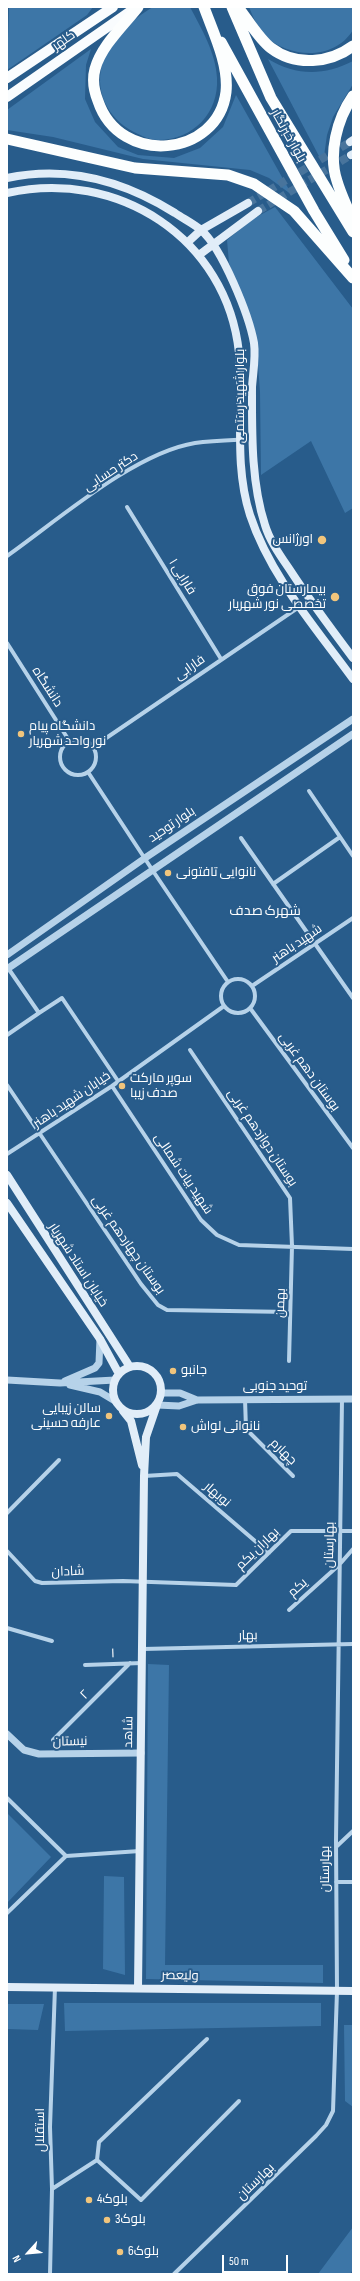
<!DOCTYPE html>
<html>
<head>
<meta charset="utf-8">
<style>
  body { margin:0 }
  #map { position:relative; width:360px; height:2281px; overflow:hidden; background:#285c8b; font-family:"Sofia Sans Condensed",sans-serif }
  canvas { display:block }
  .frame { position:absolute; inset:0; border:8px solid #fff; pointer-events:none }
  .north { position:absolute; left:8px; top:2233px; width:40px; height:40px; -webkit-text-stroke:3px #285c8b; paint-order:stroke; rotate:243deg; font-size:11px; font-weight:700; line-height:16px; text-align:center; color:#fff }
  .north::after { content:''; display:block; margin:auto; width:14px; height:18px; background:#fff; clip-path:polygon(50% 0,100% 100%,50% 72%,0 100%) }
  .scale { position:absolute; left:222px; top:2255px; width:66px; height:18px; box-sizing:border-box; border:2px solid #fff; border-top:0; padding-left:5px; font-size:12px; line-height:14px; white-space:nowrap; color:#fff; -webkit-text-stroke:3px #285c8b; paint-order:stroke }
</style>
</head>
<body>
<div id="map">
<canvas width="360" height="2281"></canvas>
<div class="frame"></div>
<div class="north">N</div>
<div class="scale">50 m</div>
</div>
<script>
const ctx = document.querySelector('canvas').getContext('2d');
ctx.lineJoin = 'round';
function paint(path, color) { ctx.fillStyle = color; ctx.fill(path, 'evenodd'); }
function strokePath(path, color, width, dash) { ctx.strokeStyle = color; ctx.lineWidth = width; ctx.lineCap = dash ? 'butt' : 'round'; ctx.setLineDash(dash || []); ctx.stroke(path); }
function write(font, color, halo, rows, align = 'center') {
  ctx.font = font + ' "Sofia Sans Condensed",Cairo,sans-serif'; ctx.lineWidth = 4; ctx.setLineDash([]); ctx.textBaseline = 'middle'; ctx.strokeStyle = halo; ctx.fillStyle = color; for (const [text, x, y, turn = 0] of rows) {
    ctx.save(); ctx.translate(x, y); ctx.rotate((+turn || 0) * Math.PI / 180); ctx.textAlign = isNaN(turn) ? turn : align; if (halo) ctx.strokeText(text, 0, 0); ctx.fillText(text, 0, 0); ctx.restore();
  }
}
paint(new Path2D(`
  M9,7H93L87,15L7,70Z
  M153,7H190C201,28 216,53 217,78C219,113 193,140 158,140C151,140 144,137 138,134C111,122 94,95 102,65C109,40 131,20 153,7Z
  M249,7H353V30C334,61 290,58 266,37C258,29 253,17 249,7Z
  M91,49L86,65L85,99L95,122L118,147L138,155L174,158L200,148L223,127L236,95L292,195L269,178L250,170L143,159L53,137L7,130V110Z
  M268,59C296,76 324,76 353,61V84L333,117L327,135L324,156L320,158Z
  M275,207L353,309V508L345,513L311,441L261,475L260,392L256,338L229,263L227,240L251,220Z
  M148,1664L169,1665L165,1965H323V1983L146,1979Z
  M7,1813L51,1857L7,1903Z
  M104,1876L124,1877L125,1975L103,1969Z
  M64,2003H321V2026L65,2031Z
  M7,2004H44L38,2030L7,2029Z
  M344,2025H353V2107L345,2101Z
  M353,2227V2270L350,2274H318Z`), '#3d76a7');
strokePath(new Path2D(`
  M248,203L350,142
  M258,211L351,155`), '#48749c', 8, [8, 4]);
strokePath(new Path2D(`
  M127,507L221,659
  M7,556C58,520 134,453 195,443C214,440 234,440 253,439
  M7,643L70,742
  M60 757a18 18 0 1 1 36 0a18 18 0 1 1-36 0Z
  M93,747L299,607
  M88,772L153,871L228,982
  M309,791L353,856
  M241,838L353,998
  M273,884L340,837
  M221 996a17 17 0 1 1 34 0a17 17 0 1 1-34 0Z
  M252,986L353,918
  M250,1008L353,1148
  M39,1013L62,998L118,1081
  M7,1035L39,1013L8,968
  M190,1050L290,1198L292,1246L289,1361
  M7,1085L141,1284L158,1305L167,1310L290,1312
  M112,1086L201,1220L217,1235L239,1245L353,1249
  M7,1154L112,1086L224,1006
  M245,1399L246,1429L293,1476
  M144,1476L177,1474L269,1553
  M7,1513L59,1460
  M7,1551L35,1581L42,1583L123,1581L236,1585L291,1531H353
  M289,1610L339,1565L353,1549
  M7,1628L52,1641
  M143,1649L353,1644
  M85,1665L142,1663
  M53,1740L130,1663
  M7,1798L66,1856
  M336,1847L353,1831
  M336,1882H353
  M7,1913L66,1856L140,1851
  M97,2160L99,2142L207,2039
  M52,2189L97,2160L141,2200L239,2101
  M50,2274L52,2189L50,2127L55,1987
  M174,2274L316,2136L326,2125L333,2111L337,1991L336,1840L342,1399`), '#b6d2e9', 4);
strokePath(new Path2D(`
  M7,955L145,858L353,719
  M7,969L353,734
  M7,1380L60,1383L115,1380
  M65,1381L95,1368L99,1363L100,1339
  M70,1385L100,1392L115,1401
  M162,1393H180L197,1400
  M157,1405L179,1406L197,1400L353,1399
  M7,1734L24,1750L39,1754L141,1753`), '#b6d2e9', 7);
strokePath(new Path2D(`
  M350,142L353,140
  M351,155L353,154
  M7,178C68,165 124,181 175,213C184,219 194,224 201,230C222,248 249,315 254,343C256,357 253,373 252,387C252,433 251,482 265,525C270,542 282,558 292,573C311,602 332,630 353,658
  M7,193C117,168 227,238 239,353C244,407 233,462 250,515C270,576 316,628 353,679
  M188,242L201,230L248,203
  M199,255L258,211
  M7,1175L130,1367
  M7,1203L100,1339L119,1374
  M113 1390a24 24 0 1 1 48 0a24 24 0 1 1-48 0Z
  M123,1411L131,1421L142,1465
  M7,1987L353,1991
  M138,1988L144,1476L146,1437L157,1405`), '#e1edf8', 8);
strokePath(new Path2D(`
  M7,78L113,7
  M7,97L135,8`), '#f9fcfe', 10);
strokePath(new Path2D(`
  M138,7C124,25 101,46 95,69C92,80 94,91 98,101C120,167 218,157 226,92C229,64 213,32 204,7
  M232,7L271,98L353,232
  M238,7C248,20 259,39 271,48C296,67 330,63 353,46
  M221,42L314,211L344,260
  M7,139L135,168L228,175L254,184L294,211L353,278
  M353,222C348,208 341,195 337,181C328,154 337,119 353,96`), '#fcfefe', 11);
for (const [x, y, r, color] of [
  [322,540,5,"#f1c57c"],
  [335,597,5,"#f1c57c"],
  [21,734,4,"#f1c57c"],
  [168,873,4,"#f1c57c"],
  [122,1086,4,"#f1c57c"],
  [173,1371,4,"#f1c57c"],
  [109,1416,4,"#f1c57c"],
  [183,1427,4,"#f1c57c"],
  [89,2200,4,"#f1c57c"],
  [107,2220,4,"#f1c57c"],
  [120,2252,4,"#f1c57c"]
]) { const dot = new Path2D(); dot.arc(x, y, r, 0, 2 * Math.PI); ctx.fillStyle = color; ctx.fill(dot); strokePath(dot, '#285c8b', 1.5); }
write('13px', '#fff', '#285c8b', [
  ["کلهر",64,41,-35],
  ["بلوار خبرنگار",288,136,61],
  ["بلوار شهید رستمی",241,396,-90],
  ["دکتر حسابی",111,472,-33],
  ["فارابی ۱",182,577,58],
  ["فارابی",190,668,-35],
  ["دانشگاه",47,687,57],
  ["بلوار توحید",172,825,-34],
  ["شهید باهنر",297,944,-34],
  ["بوستان دهم غربی",309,1072,54],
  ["خیابان شهید باهنر",72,1100,-34],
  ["بوستان دوازدهم غربی",262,1138,56],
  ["شهید بیات شمالی",183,1174,56],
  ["بوستان چهاردهم غربی",128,1245,55],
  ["خیابان استاد شهریار",78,1265,57],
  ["بهمن",281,1303,-88],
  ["توحید جنوبی",275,1387],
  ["چهارم",283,1452,44],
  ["نوبهار",217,1495,41],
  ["بهارستان",330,1545,-89],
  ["بهاران یکم",258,1549,-44],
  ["شادان",68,1572,-2],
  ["یکم",298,1588,-42],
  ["بهار",248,1636,-1],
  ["۱",113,1654,-2],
  ["۲",85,1695,-45],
  ["شاهد",129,1732,-89],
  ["نيستان",70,1742,-1],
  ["بهارستان",326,1869,-90],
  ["ولیعصر",180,1976,1],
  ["استقلال",41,2130,-90],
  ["بهارستان",256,2182,-44]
]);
write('13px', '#fff', '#285c8b', [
  ["اورژانس",313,540,"right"],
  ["بیمارستان فوق",326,590,"right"],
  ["تخصصی نور شهریار",326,605,"right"],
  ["دانشگاه پیام",29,727],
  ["نور واحد شهریار",29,742],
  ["نانوایی تافتونی",176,873],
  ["سوپر مارکت",130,1079],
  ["صدف زیبا",130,1094],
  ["جانبو",181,1371],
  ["سالن زیبایی",101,1409,"right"],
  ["عارفه حسینی",101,1424,"right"],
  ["نانوائی لواش",191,1427],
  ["بلوک4",97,2200],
  ["بلوک3",115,2220],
  ["بلوک6",128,2252]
], 'left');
write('14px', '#fff', '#285c8b', [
  ["شهرک صدف",265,911]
]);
</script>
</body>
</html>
